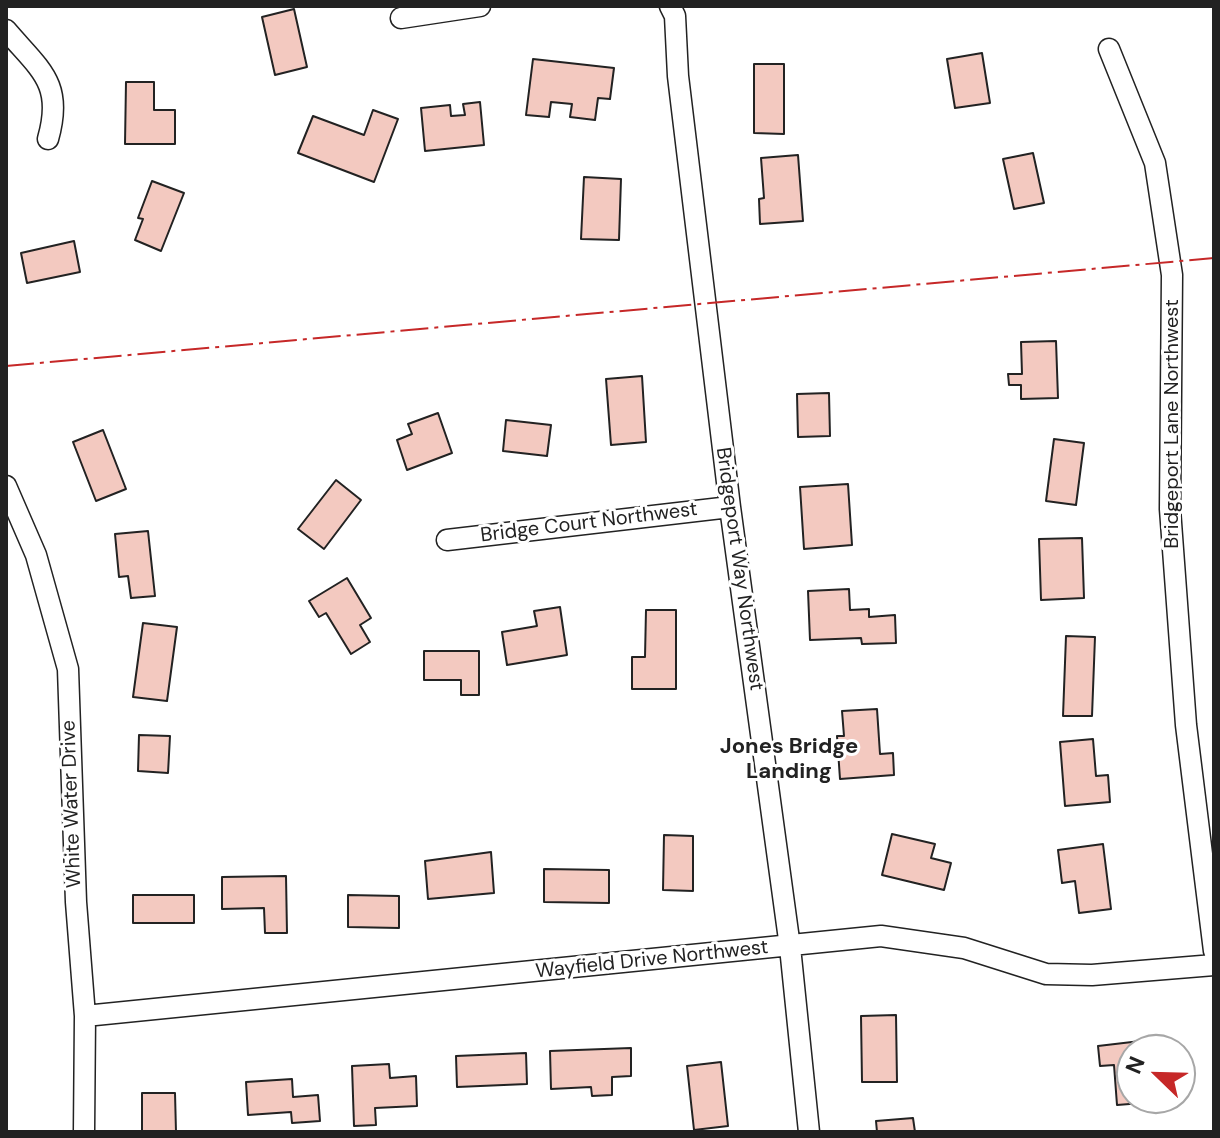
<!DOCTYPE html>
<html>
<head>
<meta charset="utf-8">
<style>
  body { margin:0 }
  #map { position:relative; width:1220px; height:1138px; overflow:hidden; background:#fff; font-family:"DM Sans",sans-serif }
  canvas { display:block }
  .frame { position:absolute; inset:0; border:8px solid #222; pointer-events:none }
  .north { position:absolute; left:1116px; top:1034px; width:80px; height:80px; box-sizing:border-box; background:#fff; border:2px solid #a7a7a7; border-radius:50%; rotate:293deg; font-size:22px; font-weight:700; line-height:32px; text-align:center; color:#222 }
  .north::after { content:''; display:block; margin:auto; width:28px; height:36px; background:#c62828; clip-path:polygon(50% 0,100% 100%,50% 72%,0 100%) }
</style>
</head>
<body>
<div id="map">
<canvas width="1220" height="1138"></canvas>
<div class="frame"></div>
<div class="north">N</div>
</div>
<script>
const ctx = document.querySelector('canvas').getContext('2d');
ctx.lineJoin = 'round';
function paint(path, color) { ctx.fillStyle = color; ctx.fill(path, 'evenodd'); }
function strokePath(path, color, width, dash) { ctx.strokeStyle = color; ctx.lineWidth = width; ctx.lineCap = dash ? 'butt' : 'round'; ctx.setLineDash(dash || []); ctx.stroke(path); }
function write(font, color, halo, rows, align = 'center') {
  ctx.font = font + ' "DM Sans",sans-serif'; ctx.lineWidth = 6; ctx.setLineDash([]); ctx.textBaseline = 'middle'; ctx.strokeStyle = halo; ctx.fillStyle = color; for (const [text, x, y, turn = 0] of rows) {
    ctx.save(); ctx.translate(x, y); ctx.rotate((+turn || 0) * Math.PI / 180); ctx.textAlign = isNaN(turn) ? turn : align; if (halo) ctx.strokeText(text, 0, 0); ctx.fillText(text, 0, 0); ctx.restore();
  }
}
const building = new Path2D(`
  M294,9L307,67L275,75L262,17Z
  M982,53L990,103L955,108L947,59Z
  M533,59L614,68L610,99L598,98L595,120L570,117L572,104L551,102L549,117L526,115Z
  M754,64H784V134L754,133Z
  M126,82H154V110H175V144H125Z
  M480,102L484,145L425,151L421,108L450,105L451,116L465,115L463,104Z
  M373,110L398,119L374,182L298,153L313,116L364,135Z
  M1033,153L1044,203L1014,209L1003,159Z
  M798,155L803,221L760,224L759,199L764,198L761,158Z
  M584,177L621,179L619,240L581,239Z
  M152,181L184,193L161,251L135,240L143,219L138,218Z
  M74,241L80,272L27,283L21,253Z
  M1056,341L1058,398L1021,399V385H1009L1008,374H1022L1021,342Z
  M642,376L646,442L611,445L606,379Z
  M829,393L830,436L798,437L797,394Z
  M438,413L452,453L407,470L397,440L412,434L408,424Z
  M506,420L551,425L547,456L503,451Z
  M103,430L126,489L96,501L73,442Z
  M1054,439L1084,443L1076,505L1046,501Z
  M336,480L361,500L324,549L298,529Z
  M848,484L852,545L804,549L800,487Z
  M148,531L155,596L131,598L128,576L119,577L115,534Z
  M1082,538L1084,598L1041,600L1039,539Z
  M347,578L371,618L360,625L370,642L351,654L326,613L319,617L309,601Z
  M849,589L850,610L869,609V617L895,615L896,643L862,644L861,638L810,640L808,591Z
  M560,607L567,655L507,665L502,632L537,626L534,611Z
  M646,610H676V689H632V657H645Z
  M143,623L177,627L167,701L133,697Z
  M1066,636L1095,637L1092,716H1063Z
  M424,651H479V695H461V680H424Z
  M877,709L880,754L893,753L894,775L840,779L837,736H844L842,711Z
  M139,735L170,736L168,773L138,771Z
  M1093,739L1096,776L1108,775L1110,802L1065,806L1060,742Z
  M892,834L935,844L931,858L951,863L944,890L882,875Z
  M664,835L693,836V891L663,890Z
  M1103,844L1111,909L1079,913L1075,881L1062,883L1058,850Z
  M491,852L494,893L428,899L425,861Z
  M544,869L609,870V903L544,902Z
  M286,876L287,933H265L264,908L222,909V877Z
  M133,895H194V923H133Z
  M348,895L399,896V928L348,927Z
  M896,1015L897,1082H862L861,1016Z
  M1149,1040L1150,1050H1132V1098H1155V1102L1117,1105L1114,1065L1100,1066L1098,1046Z
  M631,1048V1076L612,1077V1095L592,1096L591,1087L551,1089L550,1051Z
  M526,1053L527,1084L457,1087L456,1056Z
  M721,1062L728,1126L694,1130L687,1066Z
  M389,1064L390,1078L416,1076L417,1106L375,1108L376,1125L354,1126L352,1066Z
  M292,1079L293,1097L318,1095L320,1121L292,1123L291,1112L248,1115L246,1082Z
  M142,1093H175L176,1132H142Z
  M913,1118L915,1132H877L876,1121Z`);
paint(building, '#f3c9c0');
strokePath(building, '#222', 2);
const minor = new Path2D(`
  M670,6L675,16L678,76L730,507L790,947L809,1132
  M401,18L480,6
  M6,30C40,70 64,83 48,139
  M1109,49L1155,163L1172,275L1170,509L1186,725L1214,951
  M6,486L36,555L68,669L76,902L85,1016L84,1132
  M447,540L730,507
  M85,1016L881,936L964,948L1046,974L1092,975L1214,965`);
strokePath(minor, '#222', 23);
strokePath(minor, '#fff', 20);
strokePath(new Path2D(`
  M6,366L1214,258`), '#c62828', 2, [28, 6, 4, 6]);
write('20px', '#222', '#fff', [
  ["Bridgeport Lane Northwest",1173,424,-90],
  ["Bridge Court Northwest",589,523,-7],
  ["Bridgeport Way Northwest",739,569,82],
  ["White Water Drive",72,804,-92],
  ["Wayfield Drive Northwest",652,960,-6]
]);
write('bold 22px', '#222', '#fff', [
  ["Jones Bridge",789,747],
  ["Landing",789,772]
]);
</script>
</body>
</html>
